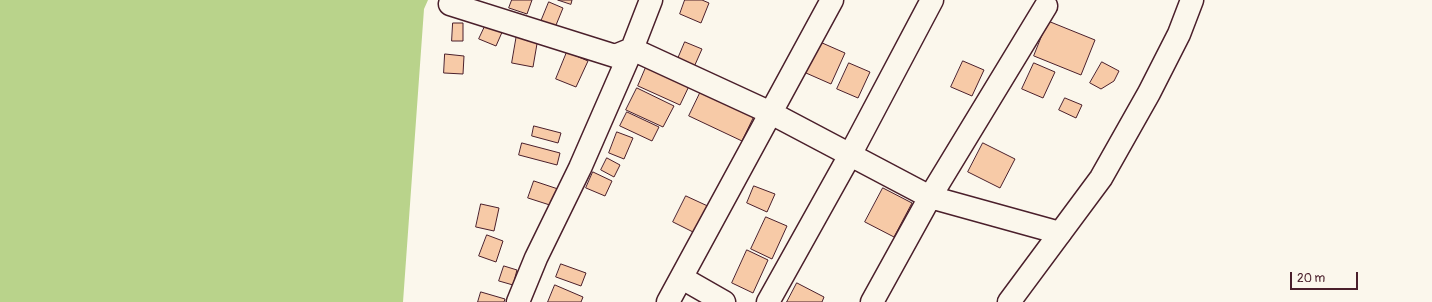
<!DOCTYPE html>
<html>
<head>
<meta charset="utf-8">
<style>
  body { margin:0 }
  #map { position:relative; width:1432px; height:302px; overflow:hidden; background:#fbf7ec; font-family:Pangolin,sans-serif }
  canvas { display:block }
  .scale { position:absolute; left:1290px; top:272px; width:68px; height:18px; box-sizing:border-box; border:2px solid #4a1f2b; border-top:0; padding-left:5px; font-size:12px; line-height:14px; white-space:nowrap; color:#4a1f2b; -webkit-text-stroke:3px #fbf7ec; paint-order:stroke }
</style>
</head>
<body>
<div id="map">
<canvas width="1432" height="302"></canvas>
<div class="scale">20 m</div>
</div>
<script>
const ctx = document.querySelector('canvas').getContext('2d');
ctx.lineJoin = 'round';
function paint(path, color) { ctx.fillStyle = color; ctx.fill(path, 'evenodd'); }
function strokePath(path, color, width, dash) { ctx.strokeStyle = color; ctx.lineWidth = width; ctx.lineCap = dash ? 'butt' : 'round'; ctx.setLineDash(dash || []); ctx.stroke(path); }
paint(new Path2D(`
  M0,0H428L424,9L403,302H0Z`), '#b9d38b');
const building = new Path2D(`
  M512,0H532L527,14L509,8Z
  M558,0H572L571,4Z
  M685,0H702L709,3L701,23L680,14Z
  M549,2L563,8L554,30L540,24Z
  M1048,21L1095,40L1081,75L1034,56Z
  M487,22L503,30L496,46L479,39Z
  M453,23H463V41H452Z
  M517,34L538,38L533,67L512,63Z
  M685,42L702,49L694,67L677,61Z
  M820,42L845,53L831,84L806,73Z
  M567,52L588,61L576,87L556,79Z
  M445,54L464,56L463,74L444,73Z
  M963,61L984,70L972,96L951,87Z
  M1102,62L1119,71L1114,81L1101,89L1090,83Z
  M849,63L870,72L858,98L837,89Z
  M1034,63L1055,72L1043,98L1022,89Z
  M647,65L690,84L680,105L638,86Z
  M637,88L674,106L663,127L626,110Z
  M702,89L755,114L742,141L689,116Z
  M1065,98L1082,105L1076,118L1059,110Z
  M627,112L659,127L652,141L620,126Z
  M534,126L561,133L558,143L532,136Z
  M617,132L633,138L624,159L609,153Z
  M522,143L560,153L557,165L519,155Z
  M983,143L1015,159L1000,188L968,172Z
  M607,158L620,165L614,177L601,170Z
  M593,172L612,181L605,196L586,188Z
  M534,181L561,190L556,207L528,198Z
  M754,186L775,194L767,212L747,203Z
  M883,188L912,203L894,237L865,222Z
  M686,196L712,208L699,235L673,222Z
  M481,204L499,208L494,231L476,227Z
  M766,217L787,226L772,259L751,249Z
  M487,235L503,241L496,262L479,256Z
  M747,250L768,260L753,293L732,283Z
  M561,264L586,273L581,286L556,277Z
  M504,266L517,270L513,285L499,281Z
  M797,283L824,297L822,302H787Z
  M555,285L583,297L581,302H548Z
  M481,292L505,299L504,302H478Z`);
paint(building, '#f7caa7');
strokePath(building, '#4a1f2b', 1);
const minor = new Path2D(`
  M450,4L615,56L632,49L651,0
  M682,278L724,302
  M518,302L536,258L580,168L632,49L771,113L930,197L1060,233
  M668,302L832,0
  M768,302L850,155L932,0
  M872,302L930,197L1046,6`);
const secondary = new Path2D(`
  M1009,302L1101,178L1149,93L1179,34L1192,0`);
strokePath(minor, '#4a1f2b', 25);
strokePath(secondary, '#4a1f2b', 25);
strokePath(minor, '#fbf7ec', 22);
strokePath(secondary, '#fbf7ec', 22);
</script>
</body>
</html>
